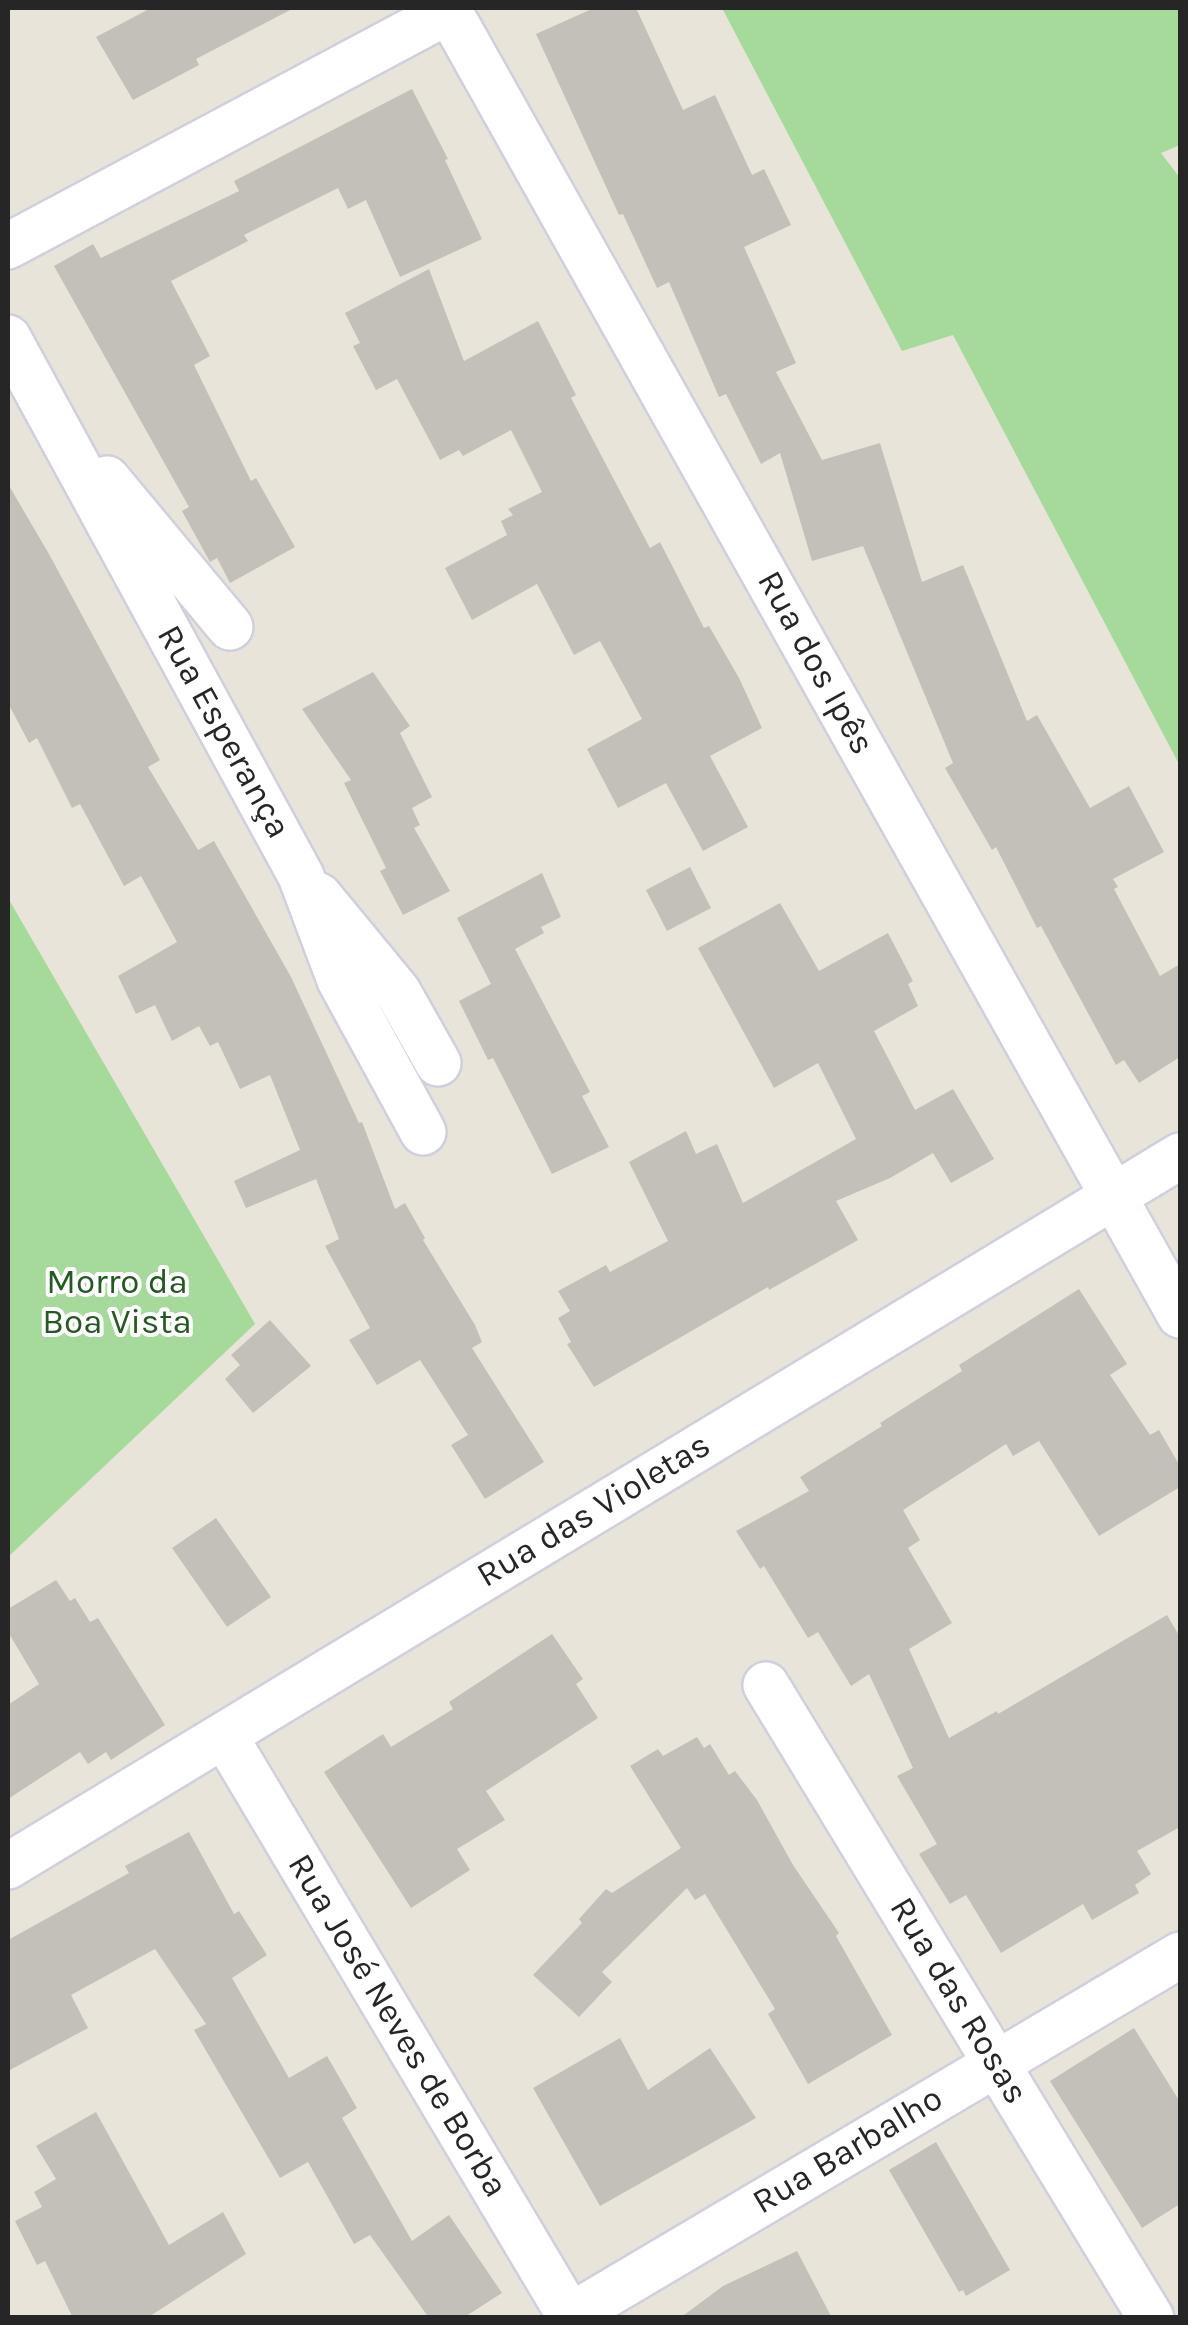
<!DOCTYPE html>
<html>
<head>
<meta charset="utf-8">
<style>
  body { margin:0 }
  #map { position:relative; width:1188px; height:2325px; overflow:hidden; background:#e8e4d9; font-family:Karla,sans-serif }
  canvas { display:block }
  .frame { position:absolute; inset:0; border:10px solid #262626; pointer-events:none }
</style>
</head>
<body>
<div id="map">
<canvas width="1188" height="2325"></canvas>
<div class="frame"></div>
</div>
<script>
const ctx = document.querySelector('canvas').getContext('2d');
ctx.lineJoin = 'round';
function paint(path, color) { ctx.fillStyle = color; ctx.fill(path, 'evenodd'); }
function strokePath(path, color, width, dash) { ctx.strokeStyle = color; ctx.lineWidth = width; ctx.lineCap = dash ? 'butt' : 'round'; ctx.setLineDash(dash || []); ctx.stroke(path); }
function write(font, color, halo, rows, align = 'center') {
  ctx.font = font + ' Karla,sans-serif'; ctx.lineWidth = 8; ctx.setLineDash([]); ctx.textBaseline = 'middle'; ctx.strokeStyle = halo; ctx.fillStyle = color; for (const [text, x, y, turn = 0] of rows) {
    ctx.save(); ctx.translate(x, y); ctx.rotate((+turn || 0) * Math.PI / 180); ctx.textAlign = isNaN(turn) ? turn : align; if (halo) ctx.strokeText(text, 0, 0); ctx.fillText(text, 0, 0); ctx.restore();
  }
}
paint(new Path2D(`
  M722,8H1180V145L1161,153L1180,178V766L953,335L902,351Z
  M8,898L255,1324L8,1557Z`), '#a5da9a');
paint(new Path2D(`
  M151,8H294L196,59L199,65L133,100L96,37Z
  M594,8H636L683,110L715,95L752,175L764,169L791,225L744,247L796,363L776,372L822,460L880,443L922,582L963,565L1027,721L1037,715L1090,808L1129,786L1164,852L1113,879L1118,887L1114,889L1160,976L1180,964V1057L1139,1083L1124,1060L1116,1065L1041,926L1037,928L996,847L992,850L945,768L953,763L863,546L812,561L780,453L761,464L726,394L719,397L669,282L657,288L623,214L619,215L536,34Z
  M412,89L448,159L445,160L482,239L400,277L366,200L348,209L338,188L244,235L248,241L171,281L210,356L194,365L251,481L256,478L295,547L230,583L217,558L210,562L182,511L189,507L54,266L93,244L101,258L239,191L234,181Z
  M429,269L464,361L538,321L576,395L571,398L650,548L660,542L704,628L709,626L739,678L762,728L710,756L748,827L703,851L666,783L618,808L587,749L642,719L600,641L574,655L537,584L472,620L445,568L507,535L501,521L513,515L508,509L542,492L511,430L463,456L459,450L440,460L397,379L376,390L353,346L360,343L345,313Z
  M8,484L49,554L160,760L148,767L198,850L214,841L291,977L359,1123L362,1122L395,1209L405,1203L425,1238L423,1240L475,1325L482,1342L472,1348L544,1462L485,1499L451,1445L468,1435L420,1360L377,1385L349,1340L370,1328L325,1246L339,1239L316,1179L246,1208L234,1181L300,1150L270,1075L240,1089L218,1042L210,1046L199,1026L172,1041L155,1005L136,1014L118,976L177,942L141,876L124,886L80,804L72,808L37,738L29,743L8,703Z
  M373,672L410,726L400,733L432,797L412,808L420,825L414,828L450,891L403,915L380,871L386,868L344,783L351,780L302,709Z
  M690,867L711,908L667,931L646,890Z
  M542,873L561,917L541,927L544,933L515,949L590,1092L582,1096L609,1147L552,1174L493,1058L488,1060L459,1001L491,984L457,918Z
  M780,903L819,971L888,933L913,981L908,984L918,1006L874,1031L915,1110L953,1089L994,1159L951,1183L933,1153L890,1178L836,1201L858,1240L769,1290L768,1287L594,1387L567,1344L571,1342L558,1318L570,1311L558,1291L606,1265L610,1272L668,1241L629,1162L686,1131L696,1154L717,1144L743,1203L856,1139L818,1063L774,1088L698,948Z
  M1079,1289L1127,1364L1110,1375L1150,1435L1159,1430L1180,1466V1487L1099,1536L1039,1441L1013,1456L1006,1444L903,1510L920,1540L908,1548L952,1623L909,1649L949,1738L997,1711L998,1714L1167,1615L1180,1637V1827L1137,1851L1151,1874L1135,1885L1139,1893L1092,1920L1083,1904L1001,1953L966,1895L950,1904L919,1854L937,1844L897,1776L913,1768L869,1674L851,1686L818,1632L808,1638L764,1566L760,1569L736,1531L809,1491L800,1477L882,1426L880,1423L962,1371L959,1365Z
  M270,1320L311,1366L253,1413L225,1379L240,1365L231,1355Z
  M216,1518L271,1597L227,1627L172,1548Z
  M56,1580L70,1601L75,1598L90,1622L98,1618L165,1725L111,1760L106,1752L88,1764L80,1752L8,1799V1705L39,1684L8,1632V1609Z
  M552,1634L583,1679L576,1684L598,1718L486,1791L505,1820L457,1849L470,1870L411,1908L324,1772L383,1734L391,1747L453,1709L449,1702Z
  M697,1737L704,1748L710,1744L729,1775L735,1771L757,1800L793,1865L839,1933L836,1936L892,2035L808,2084L768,2014L775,2009L705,1894L695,1900L687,1888L602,1972L612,1982L579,2017L533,1975L582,1923L579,1919L606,1889L612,1893L681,1848L630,1766L658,1749L663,1756Z
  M189,1832L234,1914L239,1911L267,1955L232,1978L289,2078L327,2056L357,2108L342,2118L412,2241L449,2215L502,2293L463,2318H429L370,2235L354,2244L308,2162L280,2178L194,2030L206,2024L155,1949L71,1995L88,2028L8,2071V1940L129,1873L125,1866Z
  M1134,2028L1180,2102V2204L1142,2228L1050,2081Z
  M620,2038L648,2090L710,2048L756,2118L600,2206L533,2088Z
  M96,2112L169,2245L223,2212L246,2254L147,2318H73L45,2261L37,2265L15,2221L42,2207L34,2192L56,2179L36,2146Z
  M936,2142L1010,2270L966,2296L963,2290L959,2292L889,2170Z
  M797,2251L832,2318H680L723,2286Z`), '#c3c0b9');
const minor = new Path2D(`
  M8,246L449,11L1180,1315
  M8,338L301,876L340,980L423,1132
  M107,479L230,627
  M319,896L398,992L438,1063
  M766,1685L1151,2318
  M224,1735L570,2316
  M8,1866L1180,1156
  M567,2318L1180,1955`);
strokePath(minor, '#cfcfde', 50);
strokePath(minor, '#fff', 45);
write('35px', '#262626', '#fff', [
  ["Rua dos Ipês",815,663,61],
  ["Rua Esperança",223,732,61],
  ["Rua das Violetas",594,1511,-31],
  ["Rua das Rosas",958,2001,59],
  ["Rua José Neves de Borba",397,2026,59],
  ["Rua Barbalho",848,2151,-31]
]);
write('35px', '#225a1f', '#fff', [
  ["Morro da",117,1283],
  ["Boa Vista",117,1323]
]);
</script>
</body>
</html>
